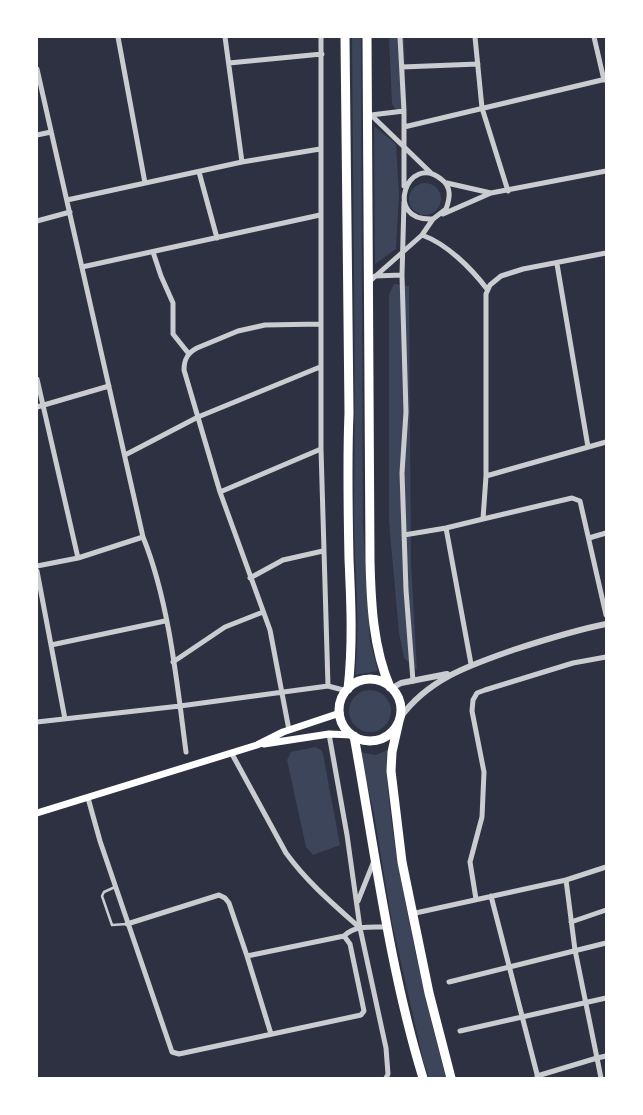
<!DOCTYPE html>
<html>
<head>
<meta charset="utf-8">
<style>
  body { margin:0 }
  #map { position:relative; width:643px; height:1115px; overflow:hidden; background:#2d3142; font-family:"Zilla Slab",serif }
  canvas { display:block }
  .frame { position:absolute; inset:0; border:38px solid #fff; pointer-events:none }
</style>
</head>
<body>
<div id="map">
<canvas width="643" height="1115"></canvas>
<div class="frame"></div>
</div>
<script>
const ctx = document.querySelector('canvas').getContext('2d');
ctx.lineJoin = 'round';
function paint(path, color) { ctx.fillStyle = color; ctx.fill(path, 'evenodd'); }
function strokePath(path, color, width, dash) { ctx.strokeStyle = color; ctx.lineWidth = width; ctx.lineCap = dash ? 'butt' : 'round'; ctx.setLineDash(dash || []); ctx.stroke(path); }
paint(new Path2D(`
  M352,37H361L363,524L370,641L378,671L355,675C361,622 354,569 354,516C356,356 353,196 352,37Z
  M389,37H404L406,112H398L392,104Z
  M374,126L396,144L399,194L396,249L375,264Z
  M409 199a16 16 0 1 1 32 0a16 16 0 1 1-32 0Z
  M394,284L409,286L411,563L417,670L404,658L399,633L389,522V295Z
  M349 711a21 21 0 1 1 42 0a21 21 0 1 1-42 0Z
  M315,747L321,750L323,754L340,845L313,855L306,847L287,760L291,752Z
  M387,750C386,794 393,836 401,879C413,946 428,1012 446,1078H429L423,1060L392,923L374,814L360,752L376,755Z`), '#3c4559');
strokePath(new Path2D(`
  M115,887L104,892L102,896L112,925L127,924`), '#caccd0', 2.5);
strokePath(new Path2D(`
  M118,37L145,183
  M225,37L242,162
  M321,37V449L328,686
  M400,37L404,111V186
  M475,37L482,108L508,191
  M594,37L604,80
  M229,63L322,54
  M402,67L478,64
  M37,69L143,537L78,558
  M368,112L431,173
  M371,115L404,111
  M404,127L606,79
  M37,135L51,132
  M199,172L217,238
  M447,183L491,193
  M67,200L242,162L320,149
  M404,202L402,275L406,412L402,473L406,590L413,681
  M443,214L491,193L606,171
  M37,221L70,212
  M422,235C447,244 471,268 487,289
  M153,252L161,276L173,303V334L189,354
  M557,264L588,447
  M82,267L320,215
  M375,276L402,275
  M370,281L422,235L433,219L446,209C450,198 452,187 441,179C408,152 382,222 433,219
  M37,379L78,558L37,566
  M37,407L109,386
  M125,455L198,417L320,367
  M486,476L606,442
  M220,492L321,449
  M483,519L572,498L580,501L606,615
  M446,528L471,664
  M404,535L446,528L483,519L486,476V294L490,285L501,276L523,269L606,253
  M143,537C169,601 177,683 186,752
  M589,538L606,533
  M37,571L65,719
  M250,578L283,560L323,551
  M51,645L165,621
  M173,662L225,627L263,612
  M37,722L180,706L328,686L347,691
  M289,730L270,630L220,492L184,370C184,360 187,353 197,348L238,331L265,325L321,324
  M329,734L347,835L360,928L386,1048L388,1074L386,1078
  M232,754L286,853C307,882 333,904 360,928
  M88,798L100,841L172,1052L179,1054L361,1015L364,1011L350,944L344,936
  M566,880L606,867
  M491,896L538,1078
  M476,899L470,862L482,817L484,772L472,711L473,700L477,693L485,690L573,663L606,657
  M358,901L374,861
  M411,914L566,880L575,950L597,1058L537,1076
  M571,922L606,910
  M127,924L219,895L225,898L229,903L247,956
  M449,982L606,943
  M460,1031L606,998
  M271,1034L247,956L344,936C355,925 372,927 386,927
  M601,1078L597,1058L606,1056`), '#caccd0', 5);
strokePath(new Path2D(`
  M392,688L401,683L447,674
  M400,718C428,679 470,665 513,650C544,640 575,630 606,624`), '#caccd0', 6);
strokePath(new Path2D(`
  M264,744L329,734L352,735
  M37,813L257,745L283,732L340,713`), '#fff', 7);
strokePath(new Path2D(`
  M345,37L349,413C347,462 348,510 349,559C351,603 353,645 348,689
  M367,37L370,561C371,603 373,648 390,687
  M339 710a31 31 0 1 1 62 0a31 31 0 1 1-62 0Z
  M399,721L392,752L391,771L402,862L429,993L451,1078
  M354,736C375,851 389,967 423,1078`), '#fff', 9);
</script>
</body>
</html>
